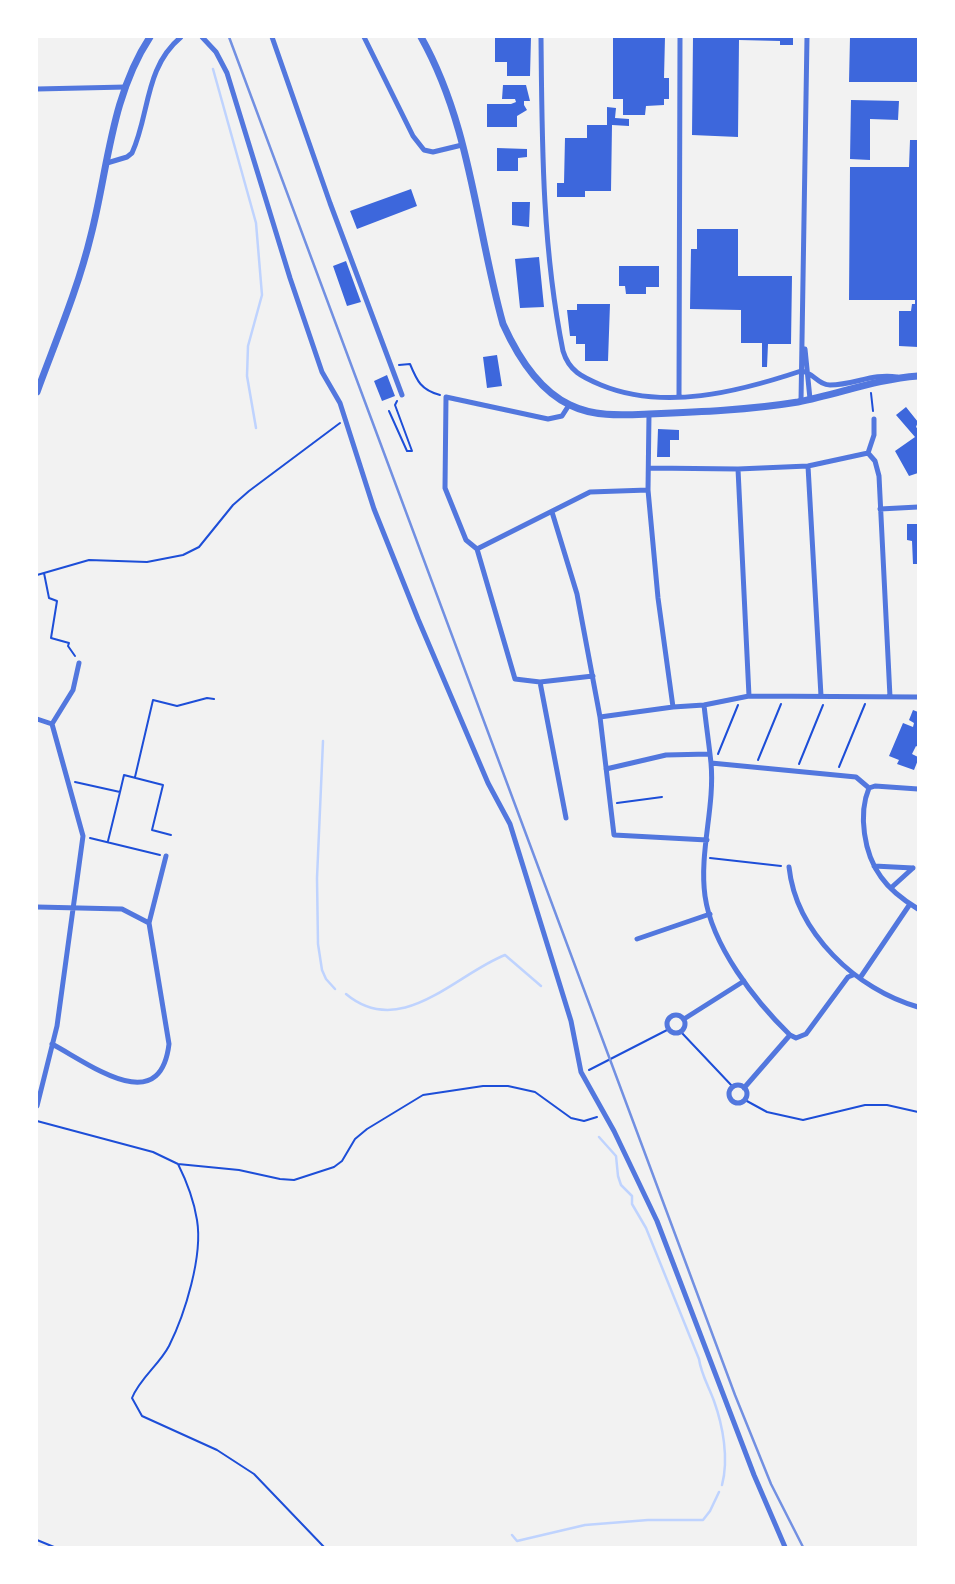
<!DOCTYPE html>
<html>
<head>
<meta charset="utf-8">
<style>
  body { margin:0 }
  #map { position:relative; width:955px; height:1584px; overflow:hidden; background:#f2f2f2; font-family:Figtree,sans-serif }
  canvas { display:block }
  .frame { position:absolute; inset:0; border:38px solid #fff; pointer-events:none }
</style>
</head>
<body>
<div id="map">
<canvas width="955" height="1584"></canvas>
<div class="frame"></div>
</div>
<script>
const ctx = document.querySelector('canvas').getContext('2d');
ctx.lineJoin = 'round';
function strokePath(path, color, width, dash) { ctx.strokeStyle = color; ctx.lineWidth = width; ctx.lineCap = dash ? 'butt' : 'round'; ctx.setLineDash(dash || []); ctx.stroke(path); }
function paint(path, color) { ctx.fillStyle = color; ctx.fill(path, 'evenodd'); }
strokePath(new Path2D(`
  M213,69L256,223L262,295L248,346L247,376L256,428
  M323,741L317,878L318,944L322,970L326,979L335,989
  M346,994C401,1040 456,974 505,955L541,986
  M599,1137L616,1156L618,1176L621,1185L632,1196V1204L646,1228L699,1359C701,1374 709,1387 714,1401C723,1426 729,1459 722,1485
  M512,1535L517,1541L585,1525L648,1520H703L710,1511L719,1492`), '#bfd3fe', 2.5);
paint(new Path2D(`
  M495,37H531L530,76H507V62H495Z
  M613,37H665L664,78H669V99H664V105L646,106L645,115H623V99H613Z
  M693,37H793V45H780V41L739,40L738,137L692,135Z
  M850,37H918V82H849Z
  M503,85H526L530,101H524V105L527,110L517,116V127H487V104H511L516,102L515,99H502Z
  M851,100L899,101L898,120L870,119V160L850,159Z
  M607,107L616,108L615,118L629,119V126L612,125L611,191H585V197H557V183H564L565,138H587V125H607Z
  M910,140H918V347L899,346V311H911L912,304H915V300H849L850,167H909Z
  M497,148L527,149V157L518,158V171H497Z
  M411,189L417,206L357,229L350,211Z
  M512,202H530L529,227L512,225Z
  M697,229H738V276H792L791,344H768L767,367H762V343H741V310L690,309L691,249H697Z
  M539,257L544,307L520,308L515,259Z
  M346,261L361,302L347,306L333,266Z
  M619,266H659V287H646V294H626L625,286H619Z
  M577,304H610L608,361H585V344H576V336H570L567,310H577Z
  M497,355L502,386L487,388L483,357Z
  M387,375L395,396L382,401L374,381Z
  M906,407L918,422L916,427L918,429V473L909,476L895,451L915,437L896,415Z
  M658,429L679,430V440H670V457H657Z
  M907,524H918V564H913L912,541L907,540Z
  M913,710L918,712V747L916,746L912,754L918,757V760L914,770L897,764L899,760L889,756L903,723L913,727L914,723L909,720Z`), '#3d67dc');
strokePath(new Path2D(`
  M399,365L410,364C417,381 421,390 440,395
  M871,393L873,411
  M389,411L407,451H412L395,405L397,401
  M44,573L49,598L57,601L51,638L69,643L68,646L75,656
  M37,575L89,560L147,562L183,555L199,547L233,505L249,491L340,423
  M718,754L738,705
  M758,760L781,704
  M799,764L823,705
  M839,767L865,704
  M135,777L153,700L177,706L207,698L214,699
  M75,782L120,792L124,775L163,785L152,830L171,835
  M617,803L662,797
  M90,838L160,855
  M108,841L120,792
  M710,858L781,866
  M681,1032L733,1087
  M589,1070L669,1029
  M745,1100L767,1112L803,1120L865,1105H887L918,1112
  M37,1121L153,1152L178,1164L239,1170L280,1179L294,1180L334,1167L342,1161L355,1139L367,1129L423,1095L483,1086H508L535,1092L571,1118L584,1121L597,1117
  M178,1164C187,1182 194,1201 197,1220C203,1256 185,1314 169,1346C159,1365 140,1378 132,1398L142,1416L217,1450L254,1474L324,1547
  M37,1540L54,1547`), '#1d4ed8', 2);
strokePath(new Path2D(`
  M202,37L216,52L227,73L290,278L322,372L340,403L374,509L418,619L488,783L510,824L571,1021L581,1072L614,1131L657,1221L754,1475L785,1547
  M272,37L330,203L402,395
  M364,37L413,136L424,150L433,152L462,145
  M541,37C542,142 542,247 563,351C569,371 582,377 601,385C664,411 738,392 801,371C813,372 818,385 830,385C854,385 873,373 897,377
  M37,89L126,87
  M107,163L127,157L132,153C150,114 144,68 181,37
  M805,349L810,399
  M679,396L680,37
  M801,401L807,37
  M569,405L562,416L548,419L446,397L445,488L466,540L477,549L515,679L540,682L593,676
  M649,414L648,490L658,598L673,707
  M874,419V435L868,453L875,461L879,476L890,697
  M808,466L821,696
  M650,468L738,469L808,466L868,453
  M738,469L749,696
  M880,509L918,507
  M552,512L577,594L600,717L614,835L707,840
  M477,549L590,492L648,490
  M540,682L566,818
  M704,705C706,724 709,744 711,763C715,807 699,852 705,896C712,946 755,1001 790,1035
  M600,717L673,707L704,705L749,696L918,697
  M37,719L52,724
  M711,763L856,777L869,788
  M606,769L666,755L709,754
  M918,789L875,786L869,788C858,814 864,854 881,877C890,890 905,901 918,909
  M874,866L913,868
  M789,867C796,933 857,990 918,1007
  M892,887L913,868
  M37,907L122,909L149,923L169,1044C160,1119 90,1064 52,1044
  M149,923L166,856
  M637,939L710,914
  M860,978L910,904
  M667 1024a9 9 0 1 1 18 0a9 9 0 1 1-18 0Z
  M684,1019L744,981
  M729 1094a9 9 0 1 1 18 0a9 9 0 1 1-18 0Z
  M744,1088L790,1035L796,1038L806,1034L848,977L853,975
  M37,1106L57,1026L83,836L52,724L73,690L79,663`), '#5277de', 5);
strokePath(new Path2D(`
  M421,37C471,126 476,228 503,324C517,355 538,390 570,405C594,417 623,415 649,414C699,412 749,410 798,402C839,394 877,379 918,376
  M37,392C56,340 78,289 91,235C108,169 111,96 150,37`), '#5277de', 7);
strokePath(new Path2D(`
  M229,37L735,1395L771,1484L803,1547`), '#7290e2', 2.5);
</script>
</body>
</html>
